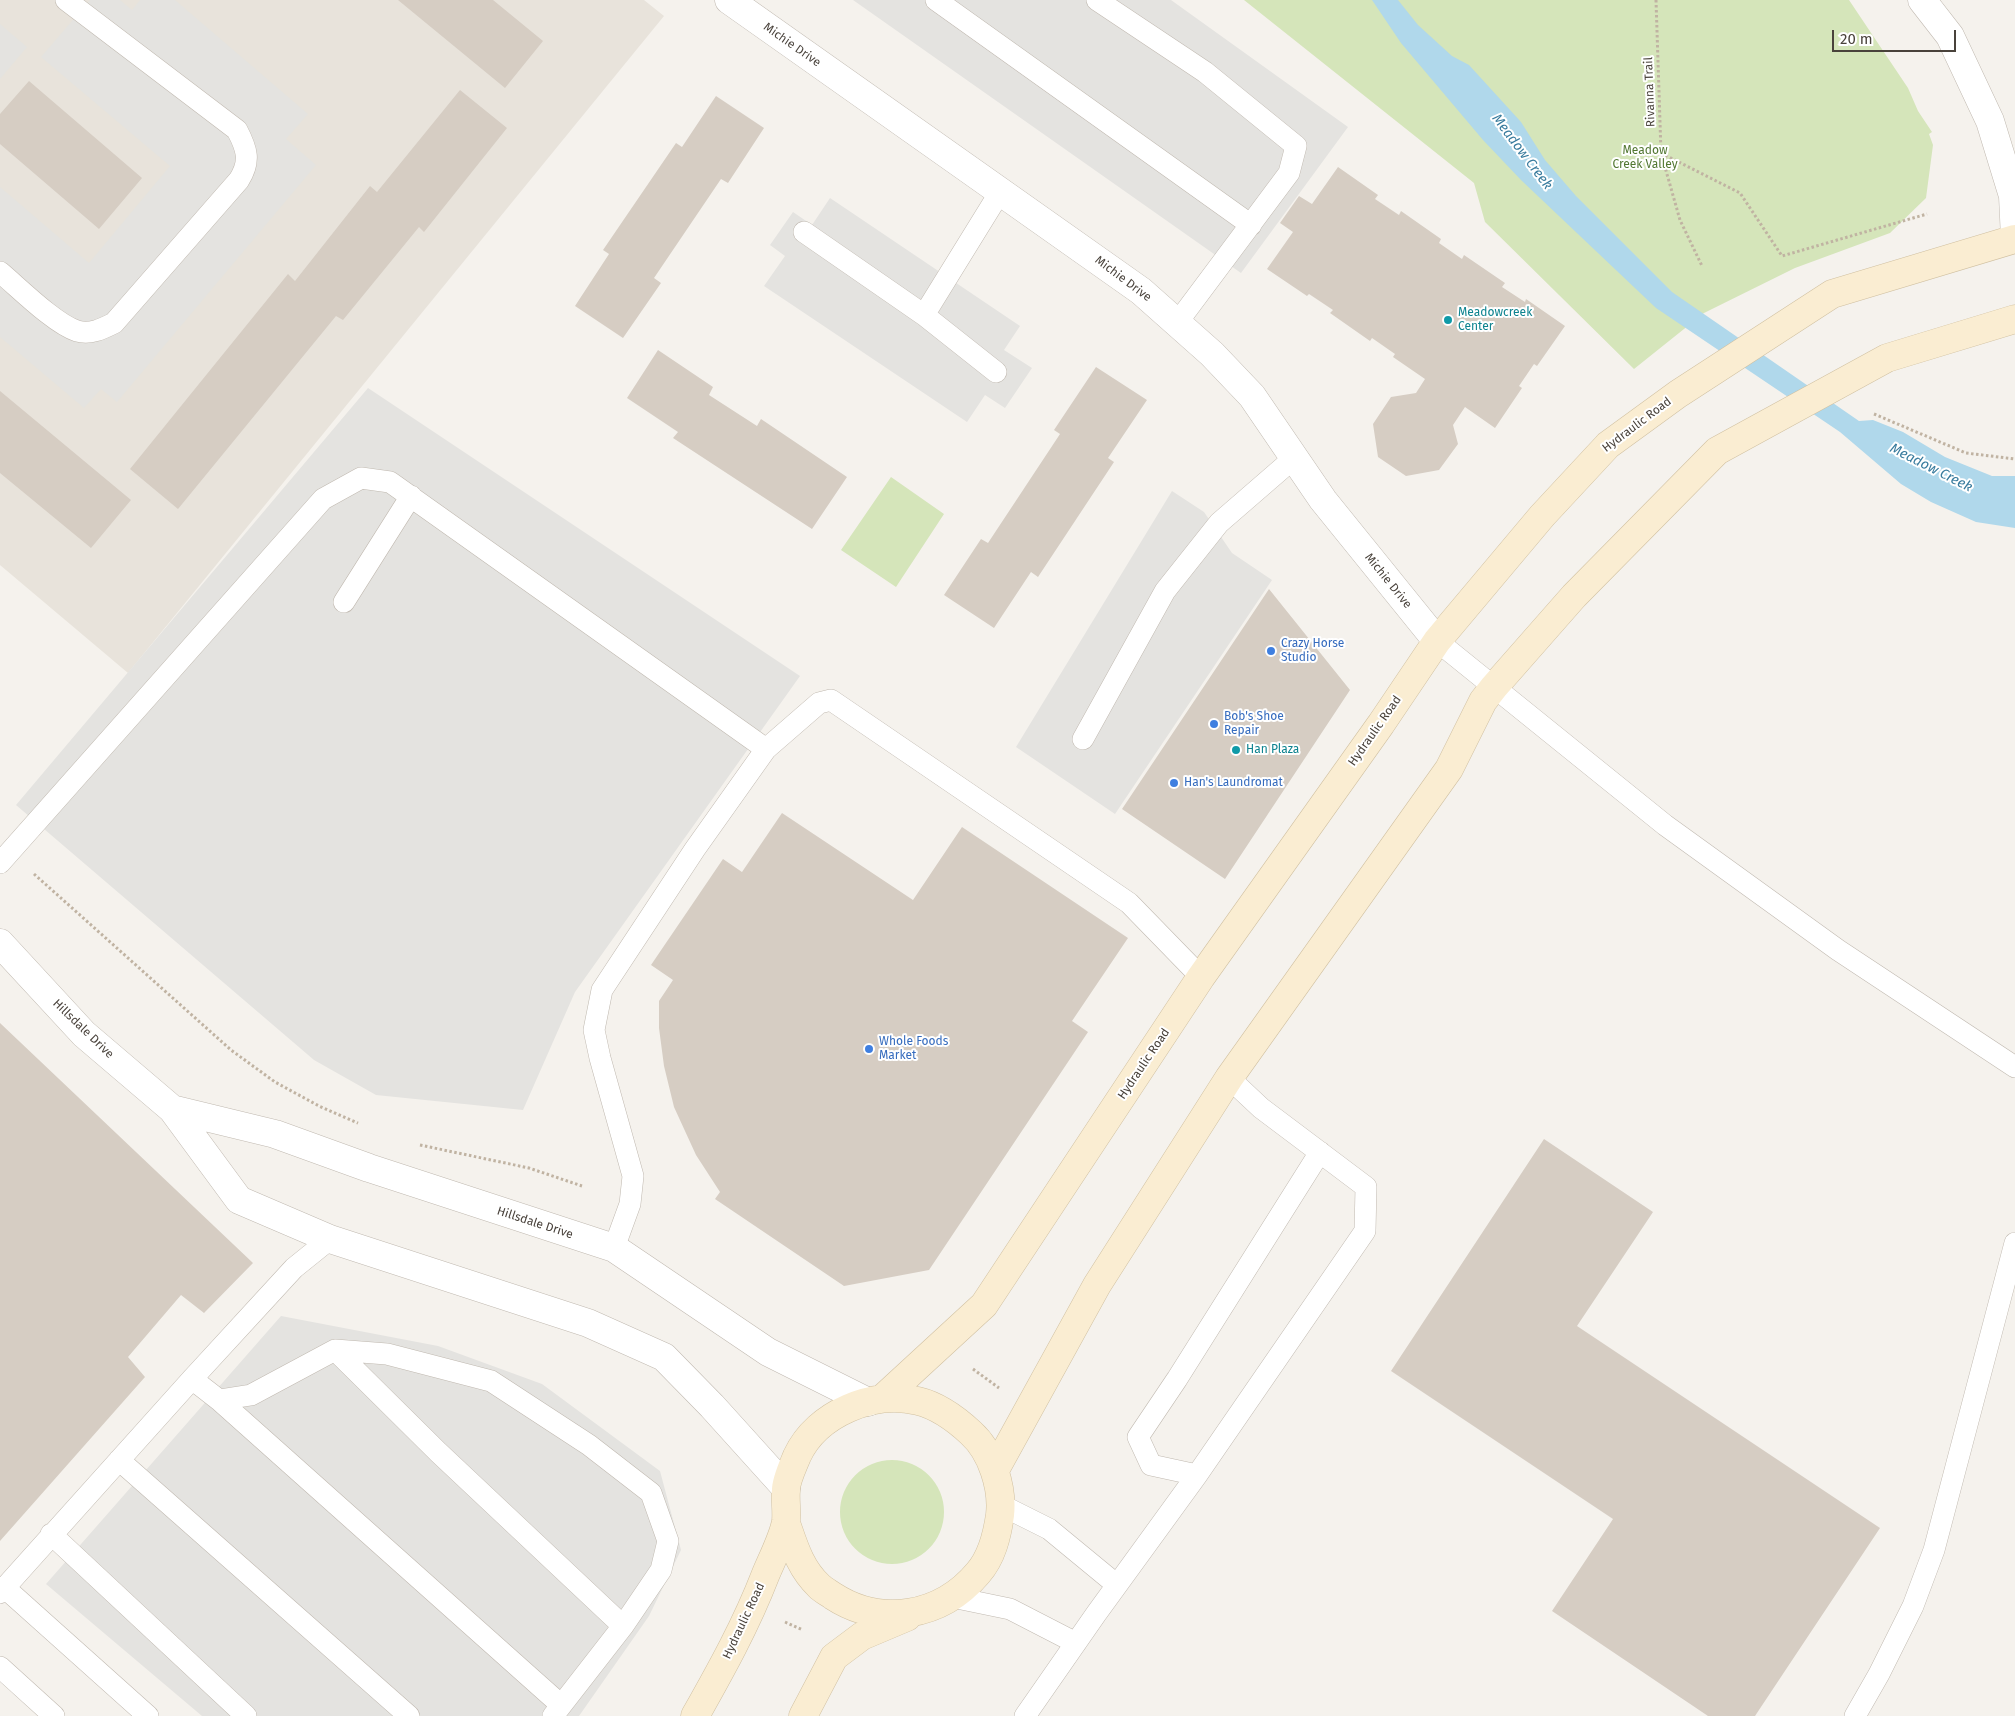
<!DOCTYPE html>
<html>
<head>
<meta charset="utf-8">
<style>
  body { margin:0 }
  #map { position:relative; width:2015px; height:1716px; overflow:hidden; background:#f5f2ed; font-family:"Fira Sans",sans-serif }
  canvas { display:block }
  .scale { position:absolute; left:1832px; top:30px; width:124px; height:22px; box-sizing:border-box; border:2px solid #49423b; border-top:0; padding-left:6px; font-size:15px; line-height:18px; white-space:nowrap; color:#49423b; -webkit-text-stroke:4px #fff; paint-order:stroke }
</style>
</head>
<body>
<div id="map">
<canvas width="2015" height="1716"></canvas>
<div class="scale">20 m</div>
</div>
<script>
const ctx = document.querySelector('canvas').getContext('2d');
ctx.lineJoin = 'round';
function paint(path, color) { ctx.fillStyle = color; ctx.fill(path, 'evenodd'); }
function strokePath(path, color, width, dash) { ctx.strokeStyle = color; ctx.lineWidth = width; ctx.lineCap = dash ? 'butt' : 'round'; ctx.setLineDash(dash || []); ctx.stroke(path); }
function write(font, color, halo, rows, align = 'center') {
  ctx.font = font + ' "Fira Sans",sans-serif'; ctx.lineWidth = 4; ctx.setLineDash([]); ctx.textBaseline = 'middle'; ctx.strokeStyle = halo; ctx.fillStyle = color; for (const [text, x, y, turn = 0] of rows) {
    ctx.save(); ctx.translate(x, y); ctx.rotate((+turn || 0) * Math.PI / 180); ctx.textAlign = isNaN(turn) ? turn : align; if (halo) ctx.strokeText(text, 0, 0); ctx.fillText(text, 0, 0); ctx.restore();
  }
}
paint(new Path2D(`
  M0,0H644L664,16L128,673L0,565Z`), '#e8e3db');
paint(new Path2D(`
  M1244,0H1849L1908,88L1918,111L1932,132L1929,134L1933,145L1926,198L1890,233L1795,268L1704,313L1634,369L1485,222L1474,183Z
  M891,477L944,514L896,587L841,550Z
  M840 1512a52 52 0 1 1 104 0a52 52 0 1 1-104 0Z`), '#d5e5ba');
paint(new Path2D(`
  M90,0H120L132,10L140,0H175L308,114L286,139L316,165L117,402L101,389L84,408L0,337V187L89,263L170,166L41,57Z
  M853,0H1171L1348,127L1241,273Z
  M0,24L27,47L0,79Z
  M830,198L1020,326L1004,350L1032,368L1005,408L985,395L967,422L764,286L785,256L770,245L793,212L812,225Z
  M368,388L800,676L575,992L523,1110L376,1095L314,1060L16,805Z
  M1172,491L1204,512L1232,553L1272,580L1115,814L1016,747Z
  M281,1316L438,1346L542,1384L660,1471L681,1550L649,1616L579,1716H202L46,1584Z`), '#e4e3e0');
paint(new Path2D(`
  M1372,0H1398L1418,25L1452,56L1469,65L1521,122L1545,160L1576,196L1672,292L1859,421L1873,420L1903,432L1945,457L1992,476H2015V528L1976,522L1931,502L1901,484L1840,432L1656,308L1521,180L1483,140L1401,43Z`), '#b0d8eb');
paint(new Path2D(`
  M398,0H493L543,41L505,88Z
  M29,81L142,178L99,229L0,144V114Z
  M460,90L507,128L424,232L419,227L343,320L336,316L178,509L130,469L288,274L295,281L370,186L377,192Z
  M716,96L764,128L728,183L721,179L654,278L661,283L623,338L575,306L609,254L603,250L676,143L682,147Z
  M1338,167L1378,195L1375,199L1399,215L1401,211L1441,239L1439,243L1462,259L1464,255L1505,283L1502,287L1525,302L1526,299L1565,326L1537,366L1534,364L1519,386L1522,388L1495,428L1465,407L1453,425L1458,444L1439,470L1406,476L1378,457L1373,424L1391,397L1416,393L1425,379L1393,357L1395,354L1372,338L1370,341L1330,313L1333,310L1309,294L1307,296L1267,269L1293,232L1280,223L1299,196L1312,204Z
  M658,350L713,387L709,395L757,426L761,419L847,477L812,529L673,438L678,432L627,398Z
  M1096,367L1147,400L1108,458L1114,462L1038,577L1031,572L994,628L944,595L981,539L988,543L1060,434L1054,430Z
  M0,391L131,500L91,548L0,473Z
  M1269,589L1350,690L1225,879L1122,809Z
  M782,813L913,900L962,827L1128,938L1072,1021L1088,1032L929,1270L844,1286L715,1199L720,1192L696,1155L674,1107L664,1066L659,1028V1001L673,980L651,965L723,859L742,872Z
  M0,1023L253,1263L204,1313L181,1295L128,1357L145,1377L0,1541Z
  M1544,1139L1653,1212L1577,1326L1880,1528L1755,1716H1708L1552,1611L1613,1519L1391,1371Z`), '#d6cdc3');
const service = new Path2D(`
  M936,0L1251,225
  M1097,0L1205,72L1296,146L1289,173L1177,323
  M804,232L924,315L1000,192
  M0,272C19,288 55,324 77,331C90,335 102,329 114,323L239,180C251,161 247,149 237,130L66,0
  M924,315L996,372
  M344,602L411,496
  M1437,641L1665,825L1838,950L2015,1067
  M1083,739L1165,591L1219,523L1294,458
  M766,749L819,703L831,700L1129,903L1201,977
  M0,863L323,499L361,478L390,482L766,749L695,849L602,990L594,1030L600,1058L633,1176L630,1204L614,1248
  M1229,1078L1261,1108L1366,1187L1365,1231L1197,1475L1151,1465L1138,1437L1177,1379L1320,1152
  M335,1350L438,1452L623,1626
  M192,1379L219,1400L561,1705
  M219,1400L251,1395L335,1350L387,1354L491,1381L589,1445L651,1493L668,1541L661,1570L623,1626L553,1716
  M119,1460L409,1716
  M1001,1505L1049,1529L1117,1585
  M51,1534L246,1716
  M5,1588L148,1716
  M0,1593L192,1379L294,1268L330,1239
  M952,1597L1010,1609L1076,1643
  M0,1667L54,1716
  M1025,1716L1096,1614L1197,1475
  M1855,1716L1879,1674L1913,1606L1934,1550L2015,1243`);
const minor = new Path2D(`
  M729,0L1141,291L1212,354L1252,396L1323,500L1437,641`);
const tertiary = new Path2D(`
  M1922,0L1950,36L1990,121L2013,196L2015,238
  M0,943L84,1034L172,1109L239,1200L330,1239L588,1323L664,1357L712,1406L786,1488
  M172,1109L275,1134L369,1168L614,1248L768,1352L868,1402`);
const secondary = new Path2D(`
  M883,1398L984,1305L1201,977L1381,724L1437,641L1542,516L1608,445L1678,394L1832,294L2015,239
  M995,1470L1097,1285L1229,1078L1449,769L1483,701L1494,687L1574,596L1717,451L1887,358L2015,319
  M695,1716C721,1670 746,1625 765,1576C771,1561 784,1536 786,1521C787,1511 785,1500 786,1490C786,1480 793,1466 797,1456C817,1413 874,1390 918,1401C939,1406 956,1419 971,1433C992,1452 1003,1488 1000,1515C997,1536 992,1557 978,1573C941,1617 881,1627 833,1596C829,1593 823,1590 819,1586C800,1568 794,1546 786,1523
  M803,1716L834,1657L862,1636L907,1617`);
strokePath(service, '#c0b9b0', 22);
strokePath(minor, '#c0b9b0', 29);
strokePath(tertiary, '#c0b9b0', 29);
strokePath(secondary, '#d0c0a1', 29);
strokePath(new Path2D(`
  M1656,0L1661,153L1680,220L1702,266
  M1661,153L1740,193L1782,256L1927,214
  M1874,414L1966,453L2015,459
  M34,874L231,1050L275,1082L319,1106L358,1123
  M420,1145L529,1168L582,1186
  M973,1369L999,1388
  M785,1622L803,1630`), '#c0b3a2', 3, [2.5, 2.5]);
strokePath(service, '#fff', 21);
strokePath(minor, '#fff', 28);
strokePath(tertiary, '#fff', 28);
strokePath(secondary, '#faedd2', 28);
for (const [x, y, r, color] of [
  [1448,320,5,"#0f9aa8"],
  [1271,651,5,"#3f7fe0"],
  [1214,724,5,"#3f7fe0"],
  [1236,750,5,"#0f9aa8"],
  [1174,783,5,"#3f7fe0"],
  [869,1049,5,"#3f7fe0"]
]) { const dot = new Path2D(); dot.arc(x, y, r, 0, 2 * Math.PI); ctx.fillStyle = color; ctx.fill(dot); strokePath(dot, '#fff', 2); }
write('12px', '#49423b', '#fff', [
  ["Michie Drive",792,45,35],
  ["Rivanna Trail",1650,92,-92],
  ["Michie Drive",1123,279,37],
  ["Hydraulic Road",1637,425,-37],
  ["Michie Drive",1388,581,51],
  ["Hydraulic Road",1375,731,-55],
  ["Hillsdale Drive",83,1029,44],
  ["Hydraulic Road",1144,1064,-56],
  ["Hillsdale Drive",535,1223,18],
  ["Hydraulic Road",744,1621,-65]
]);
write('12px', '#527732', '#fff', [
  ["Meadow",1645,151],
  ["Creek Valley",1645,165]
]);
write('12px', '#0d838f', '#fff', [
  ["Meadowcreek",1458,313],
  ["Center",1458,327],
  ["Han Plaza",1246,750]
], 'left');
write('12px', '#366cbe', '#fff', [
  ["Crazy Horse",1281,644],
  ["Studio",1281,658],
  ["Bob's Shoe",1224,717],
  ["Repair",1224,731],
  ["Han's Laundromat",1184,783],
  ["Whole Foods",879,1042],
  ["Market",879,1056]
], 'left');
write('italic 14px', '#387b9d', '#fff', [
  ["Meadow Creek",1522,152,53],
  ["Meadow Creek",1931,468,27]
]);
</script>
</body>
</html>
